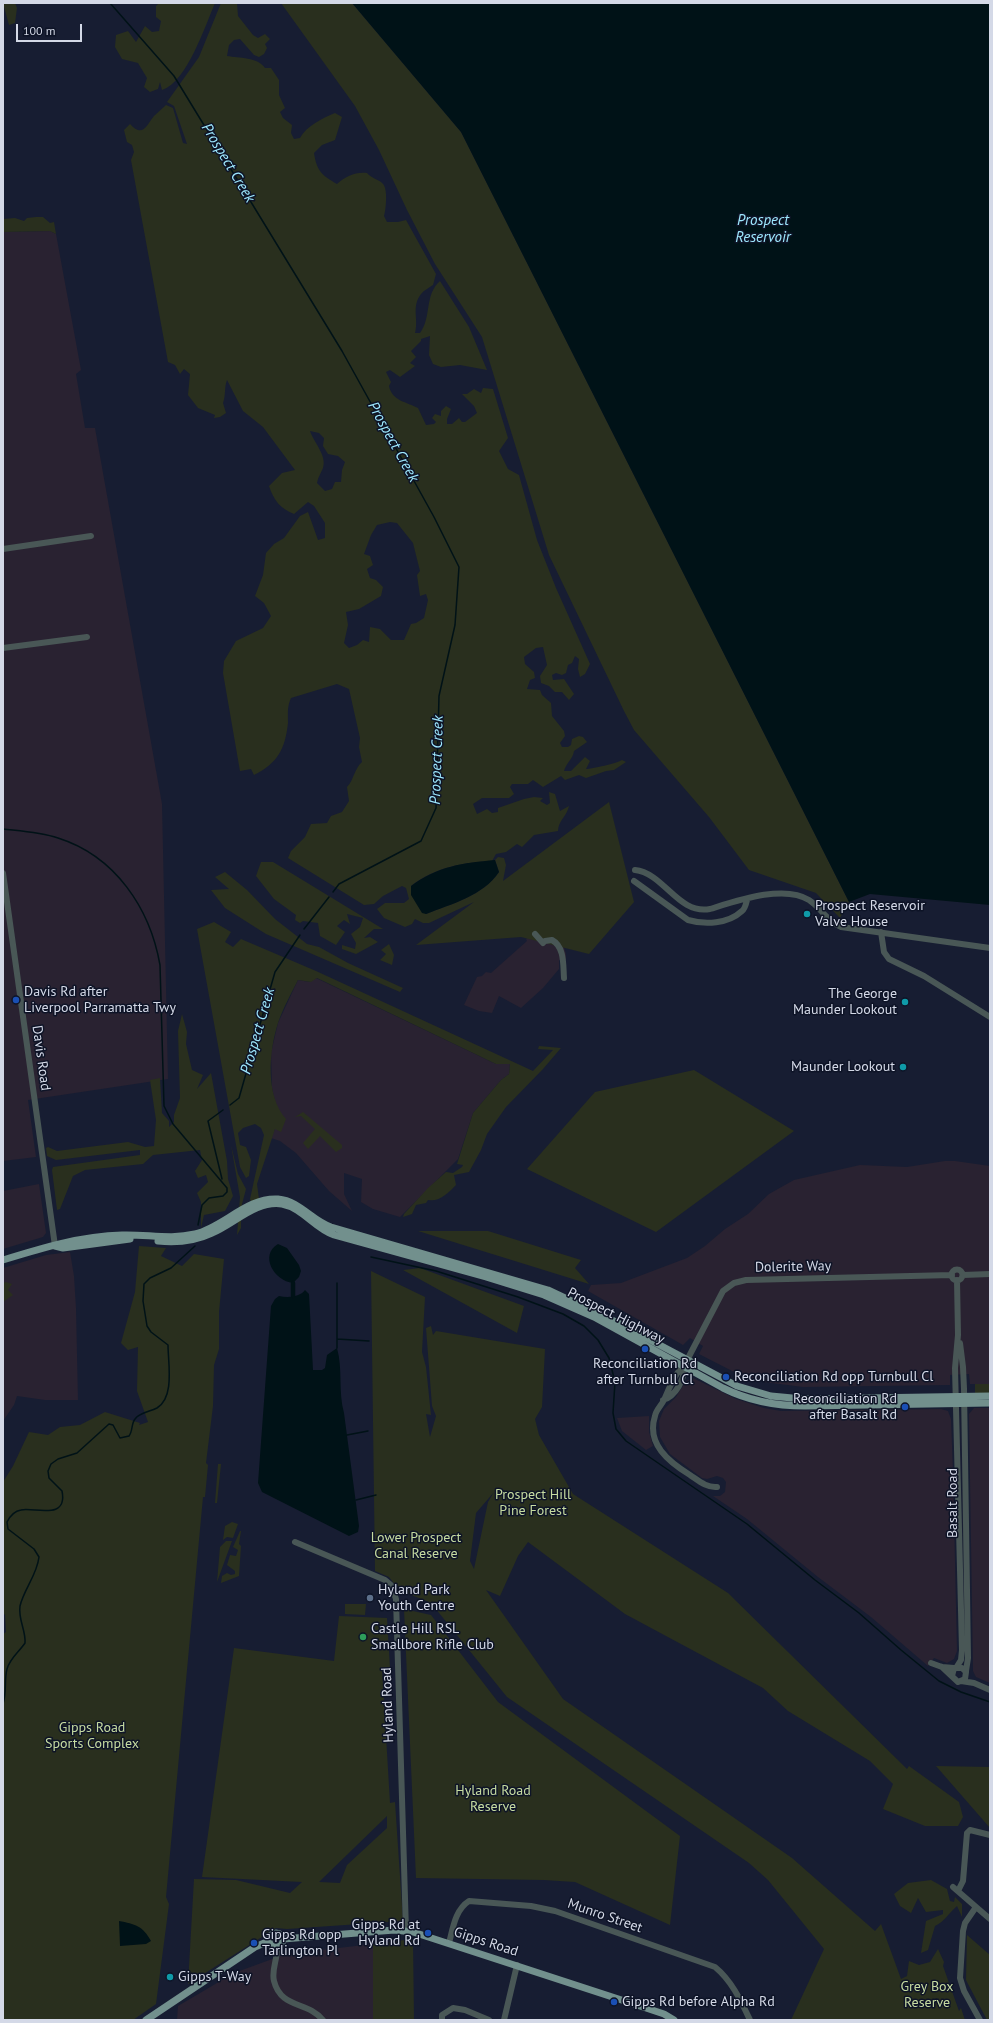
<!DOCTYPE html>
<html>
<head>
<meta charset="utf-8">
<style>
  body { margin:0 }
  #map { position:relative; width:993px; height:2023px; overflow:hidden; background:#171d32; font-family:"PT Sans",sans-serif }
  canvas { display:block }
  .frame { position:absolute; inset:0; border:4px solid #d4d9e7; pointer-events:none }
  .scale { position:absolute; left:16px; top:24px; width:66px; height:18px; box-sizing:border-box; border:2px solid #d4d9e7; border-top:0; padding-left:5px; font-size:12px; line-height:14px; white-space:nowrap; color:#d4d9e7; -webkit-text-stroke:3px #0e1427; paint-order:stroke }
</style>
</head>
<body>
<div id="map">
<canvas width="993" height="2023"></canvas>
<div class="frame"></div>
<div class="scale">100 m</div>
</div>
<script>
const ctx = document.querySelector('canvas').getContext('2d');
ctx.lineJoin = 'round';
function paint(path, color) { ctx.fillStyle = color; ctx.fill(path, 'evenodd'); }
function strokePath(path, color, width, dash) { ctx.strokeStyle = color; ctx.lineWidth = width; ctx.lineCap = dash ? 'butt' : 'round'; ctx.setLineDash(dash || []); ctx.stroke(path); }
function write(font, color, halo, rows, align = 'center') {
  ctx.font = font + ' "PT Sans",sans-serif'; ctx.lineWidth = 3; ctx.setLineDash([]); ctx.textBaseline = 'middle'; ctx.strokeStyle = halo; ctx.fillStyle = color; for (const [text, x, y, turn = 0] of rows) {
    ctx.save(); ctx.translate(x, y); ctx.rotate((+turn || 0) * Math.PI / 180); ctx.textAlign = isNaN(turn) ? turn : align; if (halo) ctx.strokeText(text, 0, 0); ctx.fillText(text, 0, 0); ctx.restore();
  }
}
paint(new Path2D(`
  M50,231L56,234L81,370L76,374L85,428H95L162,804L168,1079L28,1100L36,1157L3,1161V232Z
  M536,930L563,944L566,954V960H559V969L543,988L521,1008L499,996L492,1013L479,1011L464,1005L477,977L482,976L486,972L491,973L527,941L526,939Z
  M316,978L496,1064L510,1063L509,1074L501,1080L473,1113L458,1159L400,1217L373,1209L361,1202L362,1179L344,1173V1194L352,1211L329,1191L296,1153L280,1141L271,1138L275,1128L281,1131L272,1088L271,1053L278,1023L298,980L310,982Z
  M945,1161H955L990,1166V1384H970L969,1374L950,1375V1385L803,1387L764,1382L736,1373L699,1354L703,1346L690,1338L683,1345L588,1291L591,1285L621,1283L687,1258L705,1246L725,1229L748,1214L769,1194L794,1180L860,1165L907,1167Z
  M39,1184L46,1233L43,1237L3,1249V1191Z
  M70,1252L74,1276L76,1308L78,1400H45L17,1396L14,1405L3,1421V1268L46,1255Z
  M693,1378L736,1399L764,1408L781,1411L941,1409L948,1411L951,1419L953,1472L957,1651L954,1659L947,1663L934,1658L928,1666L871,1617L818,1577L747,1519L713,1496H720L725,1492L726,1482L723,1478L717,1476L707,1479L702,1478L670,1454L660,1437L659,1421L664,1409L676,1397L686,1381Z
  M974,1408H990V1683L976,1677L973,1671L969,1414Z
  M649,1416V1432L653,1446L646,1450L622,1431L617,1418Z
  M373,1944V2020H177L178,2006L234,1973L286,1954Z`), '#292231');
paint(new Path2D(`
  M3,3H15L17,8L15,23L9,25Z
  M159,3H215C205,26 187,82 162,90L160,82L158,89L150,92L144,87L147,78L138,63L122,59L115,47L116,35L128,31L136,42L145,26L152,32L159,31L161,21L156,17V6Z
  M221,3H237L238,16L253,35L258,38L265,34L270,39L265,44L267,48L264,54L259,57L254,55L240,39L234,40L229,45L227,56C239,58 258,57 265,68H271L279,80V95L285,108L280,112L283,118L292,125L291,133L294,139L300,138C306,126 323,118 335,113L342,117L335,140L322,145L314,153C317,172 322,175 337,184C347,176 354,172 367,173C372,179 379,179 383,184C388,189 386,210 384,216L387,222H398L406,220L436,274L433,285C429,288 424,290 421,294C411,307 419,319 415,333H420C432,317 424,295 440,281L469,327L487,370L460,365L441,367L433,364L429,355L430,336L421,339V341L411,351L416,357L410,363L415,366L400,377L390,370L386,372L391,382L389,386C392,401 407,402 418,408L426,425L434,424L436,422L432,418L435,414L441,416V411L446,406L451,409L447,419V424H452L459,418L462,422H465L477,413L474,406L462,394H467L474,389L481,393L483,388L493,389L508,438L499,451L508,469L519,475L537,540L556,588L590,664L585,674L580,677L578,669L579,659L575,656L572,663L568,665L566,673L562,675L556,673L552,675L553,680L564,679L574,694L569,700L562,692H555L549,686L541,683L540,676L547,665L543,647L536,648L524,657L525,664L534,672L535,678L530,680L527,689L540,690L542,695L551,703L552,716L564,731L565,736L560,743L562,747H568L571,745L572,739L579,736L583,737L587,742L574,751C573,759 566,763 564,771H571L585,757L590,761L586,769C591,769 618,763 622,760L626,762L614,770L606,771L586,778L579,775L565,780L561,776L543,787L533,780L528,784H512L510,787L514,794L509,798H482L473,804L477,814L487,809L492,813L498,812V808L524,799L534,797L543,798L540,801L547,805L550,803L549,792L555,794L560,811L569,806C567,816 558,821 558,831L534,835L522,847L517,844L506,852L496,854L492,861C461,863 436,867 411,886L426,914C451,904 483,896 499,872L495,860L498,857L504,858L506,865L503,881L609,802L634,902L589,954L521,937L416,945L474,902L429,923H423L415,919L412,924L405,927L384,918L377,909L385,903H404L409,899L406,888L402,886L383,896L374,904L364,905L288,858L291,851L305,837L311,824L327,823L331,816L342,812L349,801L347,787C354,780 354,769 362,762L359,747L360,738L349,689L337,684L291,698C287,707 288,713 288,723C285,749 278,763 254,775L251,769L240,771L223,673L224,661L236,641L263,628L271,616L264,603L255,596L263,575L266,553L274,544L284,538L300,516L308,512L318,540L325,538V523L314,506L308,502L294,514C280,508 274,501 269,486L282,473L295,470L263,427L243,411L227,380C224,388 226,395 223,403L226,413L220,417L214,418L215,415L198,408L188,395L190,374L184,369L180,374L175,365L168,362L131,160L134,152L132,145L127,142L124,130L130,124C143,138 146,126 154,116C158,112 162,109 166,105L173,108L183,143L187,144L174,106L167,102L199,57ZM310,431L319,433L324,438L323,446L328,454L338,456L345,462L342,470L341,482H335L332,489L325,491L317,483C318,477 321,473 323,468C327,455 314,443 310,431ZM390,522L397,523L413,543L420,571L417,575L420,596L426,594L428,600L424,618L416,623L411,624L404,640H391L380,629L370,627L369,642L363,640L357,645L349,648L344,643L348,625L346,612L359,609L381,596L383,587L376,580L370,578L367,569L373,565L370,556L364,554L371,535L377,525Z
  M281,3H352L461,132L849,902L840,918L816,893L749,870L709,817L634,730L624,711L549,555L482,337L435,264L407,210L379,150L355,106Z
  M36,217H43L50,223L54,222L56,234L50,231L3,232V219L15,218L24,221L27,218Z
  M261,862H273L383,929H374L364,938L370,937L378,942L356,954L342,949V945L355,949L356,943L351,934L360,927L363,918L347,914L350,924L344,920L337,926L345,932L336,945L320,936L318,923L303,921L300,923L295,920L296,915L274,899L256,876Z
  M225,872L247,890L275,919L307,944L319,947L348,963L403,988L400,992L266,934L225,908L211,890L229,889L215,877Z
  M214,922L231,932L225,942L233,947L241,939L316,971L533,1071L553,1050L538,1049L539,1046L561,1048L543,1069L506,1107L487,1134L481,1150L469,1172L454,1175L456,1185C448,1193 440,1202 428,1200L426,1203L416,1205L412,1214L403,1217L404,1214L428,1188L446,1172L453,1173L462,1167L463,1165L457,1164L473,1113L501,1080L509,1074L510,1064H496L317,978L311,982L298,980C291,994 283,1008 278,1023C269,1051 265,1095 286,1119L281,1132L275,1129L257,1184L259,1199L251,1202L250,1199L264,1135L261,1128L255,1124L243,1128L238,1133L240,1145L246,1147L251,1160L249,1176L246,1178L240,1167L197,929Z
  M389,944L394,955L392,965L380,960L386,954L381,950Z
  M182,1014L187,1032L186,1044L192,1070L203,1075L197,1089L211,1073L227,1161L228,1179L233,1196L225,1211L204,1215L201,1228V1202L197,1193L208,1182L206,1175L198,1178L195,1171L202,1160L200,1150L153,1155L143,1164L85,1170L73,1176L60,1209L57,1210L52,1170L53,1167L140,1155V1150L56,1160L47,1156L46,1148L48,1147L57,1151L128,1142L145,1147L154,1146L156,1120L150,1080L160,1078L162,1113L169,1121V1127L174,1122V1115L180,1098L178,1031Z
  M694,1070L794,1131L656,1232L527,1169L595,1092Z
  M303,1112L342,1145V1148L336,1152L320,1136L308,1149L303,1143L315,1129L301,1116L295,1117Z
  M231,1145L238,1174L246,1189L241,1208V1228L237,1235L240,1197Z
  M418,1231H488L581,1260L575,1268L589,1284Z
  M139,1246L166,1248L161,1256L182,1266L194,1254L224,1259L219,1312V1349L214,1365L213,1406L206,1463L208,1465L205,1497H203L166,1897L169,1904L156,2004L133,2020H3V1634L6,1632L5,1614L3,1616V1482L13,1466L29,1432L48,1435L60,1427L80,1425L105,1412L140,1423L139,1425L148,1422L137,1391L138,1347L128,1350L121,1343L135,1292Z
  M420,1268L524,1306L517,1333L403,1270Z
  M371,1271L425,1297L422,1352L426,1367L431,1415L426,1414L430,1437L436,1416L432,1406L426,1328L431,1326L433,1335L436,1331L545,1349L542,1407L535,1419L539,1435L573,1494L728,1593L907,1769L909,1766L959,1802L963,1817L958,1826H925L883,1809L893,1784L870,1761L788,1711L763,1688L625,1614L528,1542L518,1556L500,1596L486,1590L563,1699L792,1858L875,1931L881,1924L901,1979L907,1976L909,1961L919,1965L930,1962L938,1949L944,1962L943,1966L959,2011L961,2008L965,2020H791L824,1949L768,1880L749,1863L507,1697L431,1603L399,1590L389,1577L375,1571ZM494,1492L488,1502L474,1569L470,1561L476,1513Z
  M6,1282L12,1284L8,1290L13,1295L3,1302V1283Z
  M975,1384H990V1393H975Z
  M218,1464H221L217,1503H215Z
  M232,1522L238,1524L233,1538L227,1537L223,1540L225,1526Z
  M240,1531H241L239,1544L241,1546L239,1576L221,1583L222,1576L227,1573L231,1575L235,1574V1571L227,1565L230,1555L236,1556L238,1550L233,1547Z
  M226,1541H232L217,1582L220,1547Z
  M345,1604H366L365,1615L345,1614Z
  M404,1609L431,1615L498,1702L680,1836L670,1925L575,1882L544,1880L416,1878Z
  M339,1616L387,1618L390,1668H382L390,1803L395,1802L403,1921L287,1929L276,1928L188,1984L194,1879L236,1880L290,1893L302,1882L202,1877L234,1648L334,1661ZM387,1816V1828L347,1865L340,1883L319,1882Z
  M936,1766L990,1767V1828Z
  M931,1880L947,1889L950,1901L954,1902L955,1897L962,1904V1917L957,1906C949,1913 944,1922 935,1926L928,1950L921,1953L926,1921L943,1914V1910L926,1912L918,1898L911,1913L900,1906L894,1894L908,1883Z
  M967,1935L990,1955V2020H987L966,1980Z
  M413,1939L414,2020H373V1944Z`), '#292f1e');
paint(new Path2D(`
  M352,3H990V905L870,894L849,902L461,132Z
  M495,860L499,872C483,896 451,904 426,914L422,913L411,895V886C438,866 463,863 495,860Z
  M278,1244L287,1248L299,1265L301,1271L299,1277L293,1283C274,1281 259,1255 278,1244Z
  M305,1290L309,1294L313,1370H322L325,1368L327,1355L337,1348C343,1369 338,1391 344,1413L359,1526L358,1532L349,1536L262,1492L258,1483L271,1306L275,1299L279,1296C288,1298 300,1297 305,1290Z
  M119,1921C135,1924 143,1926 151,1941L146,1944L120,1946Z`), '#001217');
strokePath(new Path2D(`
  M110,3L174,76L342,351L434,517L459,567L455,625L439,696L436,808L421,841L339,884L333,892
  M3,829C21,831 40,832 58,838C115,856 150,908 160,965L164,1106L173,1124L227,1188V1192L223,1196L209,1198L202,1205L198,1225
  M304,929L329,897
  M230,1105L239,1098L275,972L300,935
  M222,1179L208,1121L223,1110
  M371,1257L436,1271L518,1297L563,1314L584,1326L598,1340L609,1358L615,1382L613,1413L616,1429L626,1441L747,1524L815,1580L859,1613L901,1650L939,1681L961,1692L990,1702
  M337,1339L369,1341
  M337,1348V1283
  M347,1435L368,1431
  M356,1500L376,1495
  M3,1704C7,1692 4,1680 7,1669C10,1658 19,1652 25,1643C26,1630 18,1620 20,1606C24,1589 37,1575 39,1557L34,1549L8,1529L7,1522C10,1516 15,1511 21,1510C34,1507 68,1521 62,1491L49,1478L48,1471L51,1464L58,1459L77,1453L109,1424L113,1425L120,1438L129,1436C133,1431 131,1424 135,1419C140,1412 150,1412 157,1408C175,1397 168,1363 168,1345L151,1332L147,1326L143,1301L144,1284L150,1278L171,1268L195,1246`), '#001217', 1.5);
strokePath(new Path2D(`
  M293,1283V1296`), '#001217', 4.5);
strokePath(new Path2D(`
  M3,549L91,536
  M3,648L87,637
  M635,870C664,873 678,915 710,909C736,901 784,884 809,900C821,908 827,921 841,927L990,948
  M3,873L55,1246
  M634,881L688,920C705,925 728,924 742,911C745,909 746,904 747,900
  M881,932L884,952L889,959L924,976L990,1017
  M535,934L543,943L545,941L552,940C565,947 563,966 564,978
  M951.5 1275a5.5 5.5 0 1 1 11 0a5.5 5.5 0 1 1-11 0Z
  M963,1275L990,1274
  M960,1343L963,1367L964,1389L968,1658L966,1671
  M663,1400C676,1396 685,1379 684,1366
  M717,1487C707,1488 699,1481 690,1475C669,1462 646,1444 655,1416C656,1410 661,1406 664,1400C669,1389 674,1374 684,1366L723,1291L734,1283L746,1280L952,1275
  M295,1542L385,1580L391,1585L396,1599L406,1931
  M931,1663L942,1667L954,1668
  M942,1667L958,1682L965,1679L966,1672L962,1668H954L952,1676
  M956,1668L961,1660L962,1650L955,1368L958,1335L957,1280
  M961,1681L974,1683L990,1690
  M953,1887L990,1919
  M958,1891L963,1881L967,1833L970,1830L990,1835
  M976,1907L965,1923L963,1931L960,1978L964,1991L980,2020
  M449,1943C453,1928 455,1910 469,1901L531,1906L555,1911L715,1967C732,1981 741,2001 750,2020
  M277,1947C278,1958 271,1970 274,1981C281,2009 308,2001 323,2020
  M442,2020V2015L453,2008L465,2010L489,2020
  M504,2020L517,1965`), '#495756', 6);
strokePath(new Path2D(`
  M158,1241C177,1243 195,1241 212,1233C234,1224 256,1200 282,1204C303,1208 314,1228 334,1235L486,1277L544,1295L594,1317L723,1388C749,1401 777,1406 805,1406L990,1403
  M55,1246L63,1248L130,1239
  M3,1260C42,1248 81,1236 122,1235C147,1234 170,1240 195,1234C224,1227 247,1197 278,1199C300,1201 311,1220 331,1227L548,1290L620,1324L737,1386L771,1396L803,1399L990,1396
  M269 1940a7 7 0 1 1 14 0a7 7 0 1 1-14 0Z
  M283,1939L394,1930L413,1932L643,2007L664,2014L674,2020
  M146,2020L255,1947L269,1941`), '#72908d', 7);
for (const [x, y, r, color] of [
  [807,914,4,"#0f9aa8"],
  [16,1000,4,"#1a4fb4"],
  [905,1002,4,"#0f9aa8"],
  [903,1067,4,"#0f9aa8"],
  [645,1349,4,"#1a4fb4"],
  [726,1377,4,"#1a4fb4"],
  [905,1407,4,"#1a4fb4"],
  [370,1598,4,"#5c6f8a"],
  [363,1637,4,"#2e9e5b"],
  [428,1933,4,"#1a4fb4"],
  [254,1943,4,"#1a4fb4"],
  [170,1977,4,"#0f9aa8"],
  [614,2002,4,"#1a4fb4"]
]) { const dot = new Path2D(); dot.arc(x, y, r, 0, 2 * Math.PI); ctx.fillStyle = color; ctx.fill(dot); strokePath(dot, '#0e1427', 1.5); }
write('14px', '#d4d9e7', '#0e1427', [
  ["Prospect Reservoir",815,906],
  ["Valve House",815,922],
  ["Davis Rd after",24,992],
  ["Liverpool Parramatta Twy",24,1008],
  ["The George",897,994,"right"],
  ["Maunder Lookout",897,1010,"right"],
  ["Maunder Lookout",895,1067,"right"],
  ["Reconciliation Rd",645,1364,"center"],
  ["after Turnbull Cl",645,1380,"center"],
  ["Reconciliation Rd opp Turnbull Cl",734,1377],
  ["Reconciliation Rd",897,1399,"right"],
  ["after Basalt Rd",897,1415,"right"],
  ["Hyland Park",378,1590],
  ["Youth Centre",378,1606],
  ["Castle Hill RSL",371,1629],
  ["Smallbore Rifle Club",371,1645],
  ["Gipps Rd at",420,1925,"right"],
  ["Hyland Rd",420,1941,"right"],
  ["Gipps Rd opp",262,1935],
  ["Tarlington Pl",262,1951],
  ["Gipps T-Way",178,1977],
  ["Gipps Rd before Alpha Rd",622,2002]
], 'left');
write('14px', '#d4d9e7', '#0e1427', [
  ["Davis Road",41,1058,82],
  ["Dolerite Way",793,1267,-1],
  ["Prospect Highway",616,1316,27],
  ["Basalt Road",953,1503,-90],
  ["Hyland Road",388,1705,-92],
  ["Munro Street",605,1916,19],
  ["Gipps Road",486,1942,18]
]);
write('14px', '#c6dba1', '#0e1427', [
  ["Prospect Hill",533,1495],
  ["Pine Forest",533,1511],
  ["Lower Prospect",416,1538],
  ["Canal Reserve",416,1554],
  ["Gipps Road",92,1728],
  ["Sports Complex",92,1744],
  ["Hyland Road",493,1791],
  ["Reserve",493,1807],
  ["Grey Box",927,1987],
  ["Reserve",927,2003]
]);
write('italic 15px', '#9ee9fe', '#0e1427', [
  ["Prospect Creek",228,163,59],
  ["Prospect",763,221],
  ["Reservoir",763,238],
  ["Prospect Creek",393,442,61],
  ["Prospect Creek",437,760,-88],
  ["Prospect Creek",258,1031,-74]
]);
</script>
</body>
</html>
